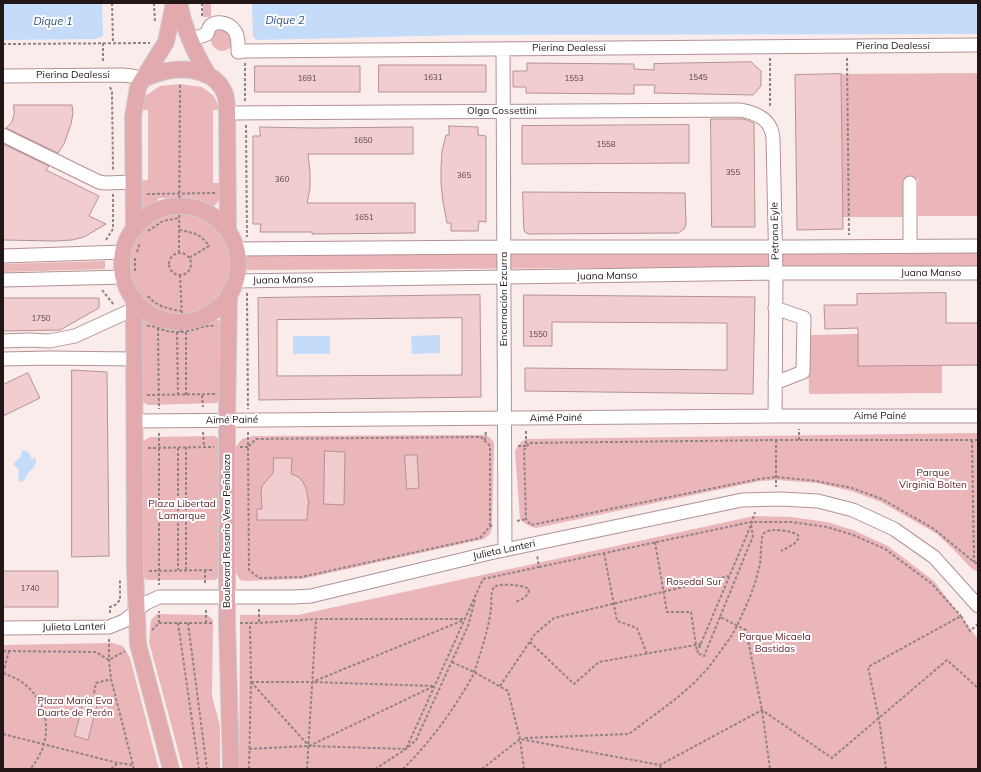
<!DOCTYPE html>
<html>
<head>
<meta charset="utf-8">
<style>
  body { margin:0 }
  #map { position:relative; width:981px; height:772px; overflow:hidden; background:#fbecec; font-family:Mulish,sans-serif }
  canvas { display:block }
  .frame { position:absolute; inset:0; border:4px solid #231617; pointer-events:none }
</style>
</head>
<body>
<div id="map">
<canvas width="981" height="772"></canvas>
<div class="frame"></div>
</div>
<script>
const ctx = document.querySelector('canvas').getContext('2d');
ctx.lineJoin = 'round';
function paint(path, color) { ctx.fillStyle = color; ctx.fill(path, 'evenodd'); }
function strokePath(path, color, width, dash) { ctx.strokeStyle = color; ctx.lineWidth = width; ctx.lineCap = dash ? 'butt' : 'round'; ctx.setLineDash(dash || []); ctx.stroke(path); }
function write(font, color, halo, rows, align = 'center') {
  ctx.font = font + ' Mulish,sans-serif'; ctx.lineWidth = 4; ctx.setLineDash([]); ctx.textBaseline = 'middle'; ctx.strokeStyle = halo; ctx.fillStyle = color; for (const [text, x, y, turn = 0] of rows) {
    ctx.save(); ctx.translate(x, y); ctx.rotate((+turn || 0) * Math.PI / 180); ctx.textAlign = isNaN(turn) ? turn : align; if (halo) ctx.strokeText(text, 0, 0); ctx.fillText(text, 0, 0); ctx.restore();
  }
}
paint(new Path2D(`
  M203,3H211V17H203Z
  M220,28L232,34V46C217,62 200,35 220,28Z
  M978,73V216H918V179H904V217H843L841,74Z
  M180,84L202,87L214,96L220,110H213V183H221C220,195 222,204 209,208L194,199L159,198L150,209H144L140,205V181L148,180V110H140L145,96L160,86Z
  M129 264a51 51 0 1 1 102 0a51 51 0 1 1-102 0Z
  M978,251V266L243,270V255Z
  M105,261V269L3,272V264Z
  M144,319H149L170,329L192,327L215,319L220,321L222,326L221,401L217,403L148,405L143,402L141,397L140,323Z
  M858,334V366H942V393L809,394L808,335Z
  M978,433V572L972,569L954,550L937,534L881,502L851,491L817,483L777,480L760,481L536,528C529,526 525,524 520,519L515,452C517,446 520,442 526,439Z
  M479,435H487L493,441L494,445L492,528L490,534L484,539L302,579L246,581L240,580L236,573V446L242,439L253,436Z
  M214,436L220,439L221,577L214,580H149L145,579L141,573V448L143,441L150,437Z
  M754,516L791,517L827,522L853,530L888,546L934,581L978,639V769H239L240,615H298Z
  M157,614L208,615L213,620L212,696L220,726V769H183L149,642L151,620Z
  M112,643L123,646L130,658L159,769H3V645Z`), '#eab6b9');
paint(new Path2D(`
  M3,3H102L103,36L96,39L3,40Z
  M252,3H978V34L464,35L256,40L253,36Z
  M440,335V353L412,354L411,336Z
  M293,336H330V354H293Z
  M24,450L29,453L32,459L35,457L36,458V463L33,468L28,473L25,479L22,482L19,481L18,477L19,470L14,465C14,461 17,460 20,458L22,451Z`), '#c4dbf9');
const building = new Path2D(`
  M751,62L761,71V86L753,95L654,93L655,85H634V94L526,93V87H513V71H527V63L634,64V69L654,70V64Z
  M379,65H486V92H379Z
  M255,66H360V92H255Z
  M841,74L843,229L797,230L795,75Z
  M14,105H72L73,113L71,124L64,144L58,153L6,128L12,122L14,114Z
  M711,119H744L754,123L755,227H712Z
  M689,125V163L522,164V126Z
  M449,126L478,127V135L486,136V222L479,221L478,231H451V223H447L443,202L441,184V168L442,151L446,135H449Z
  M260,127L313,128L413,127V154H308L310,172V188L307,203H415V233L312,234V232H260L261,224H253V136H260Z
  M3,144L49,166L46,170L99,196L89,216L106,224L84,237L72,240L55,241L3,240Z
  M523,192L685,193L686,225L684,229L678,233L528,234L525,232L524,230Z
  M946,293V323H978V365L858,366V328L825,329L824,305H857V294Z
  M480,295L481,397L259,400L258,298ZM462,318V375L277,376V320Z
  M524,295L755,297L753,394L525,391V368L727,370V323L552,322V346H524Z
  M3,298H99V308L60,330L3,331Z
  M72,370L107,372L109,556L72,557Z
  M28,373L40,398L3,416V385Z
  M325,451L345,452L344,505L324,504Z
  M405,455H417L419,488L407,489Z
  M274,458H292L291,474L299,477L303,482L306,488L309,504H308L307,520H257V509H262L261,493L262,486L273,473Z
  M3,571H58V607H3Z
  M85,698L98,701L88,740L75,736Z`);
paint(building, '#f2cdcf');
strokePath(building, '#b39192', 1);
const minor = new Path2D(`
  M190,40L207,34C208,32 208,30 209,28C214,19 229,23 234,30C239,36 238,44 238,52L245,51L978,45
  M503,49L505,550
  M3,76L122,75L132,76L143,79
  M227,113L740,110C758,113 772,120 773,139L776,273L775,416
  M3,135L99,182L105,183L133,182
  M910,183V246
  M236,249L504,247H798L978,246
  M3,256L124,252
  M3,280L124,277
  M235,281L776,273H978
  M3,341L29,340L49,341L75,336L134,309
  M3,359L49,358L134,359
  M775,383L803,372L804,318L775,308
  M134,421L775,416H978
  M3,628L109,627L124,621L146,603L159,597H294L311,596L490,553L742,500L781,499L818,501L853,510L894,529L934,557L978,606`);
const major = new Path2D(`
  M179,3C184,29 194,52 208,75
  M143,79C150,76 158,73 166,71C189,67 216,71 225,94C227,100 227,107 227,113L228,231
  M122 264a58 58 0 1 1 116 0a58 58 0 1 1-116 0Z
  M134,230L133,117L138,87L143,79L166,42L174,3
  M229,294L227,420V623L231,769
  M134,298L135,571L138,644L171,769`);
strokePath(minor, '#b49193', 15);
strokePath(major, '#cfcccc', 18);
strokePath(new Path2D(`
  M112,3L113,43
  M154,3L155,23
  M202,3V18
  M103,43V62
  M3,44L150,43
  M770,58V108
  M847,58L849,235
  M245,63V101
  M110,87L112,92L113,170
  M246,125L247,237
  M147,194L215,193
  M179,230C194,233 200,233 209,246L189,258
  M148,231L163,221L179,218
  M106,240L113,229V194
  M137,252L140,243
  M179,253L180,84
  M169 264a11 11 0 1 1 22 0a11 11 0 1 1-22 0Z
  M135,258V272
  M180,275L182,316L181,332
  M102,290L114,305
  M247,293L248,409
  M148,296C157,307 169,309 182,311
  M147,326C154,325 161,330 168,331C172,332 177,332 181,332C191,332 207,324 214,326
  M158,328L159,409
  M177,332L178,395
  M186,332V395
  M147,395L215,394
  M202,395L203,407
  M203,432L204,447
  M159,433V585
  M485,440L486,431
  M776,440V487
  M799,440V429
  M972,440L974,562
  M978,440H776L529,443L524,450L526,519L531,525L759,479L776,477L816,481L852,488L882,499L934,529L974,562L978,564
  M518,446H526V429
  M186,447V570
  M240,447H248V431
  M148,448L214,447
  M178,448V570
  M517,521L526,519
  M751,525L753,536L720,617L746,630L762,710L770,769
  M490,526V446L481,437L256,439L248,447L249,570L259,578L301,577L480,538L490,526H493
  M655,542L667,612H691L697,652
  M604,553L617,621L637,628L647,654
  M539,567L751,522H791L827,527L853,535L885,549L932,584L961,616
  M205,570V585
  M149,571L213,570
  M259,609V623
  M206,610V623
  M110,613V607L115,605L120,600V579
  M720,617L704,656L697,653L751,525L755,512
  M159,623H214
  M178,623L199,769
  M188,623L207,769
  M240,623H259L316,619H465
  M152,630L159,623V611
  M109,639V660L111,679L134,769
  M530,642L574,684L599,662L701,644
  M3,651L96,652L109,660L125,651
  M452,662L474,672L508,691L520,739L524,769
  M3,673C8,675 13,677 17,679C51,699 55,741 30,769
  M3,673L9,651
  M251,682L309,746L406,749L483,579L539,567L537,555
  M251,682H312L464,620
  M500,686L535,634L554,618L729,576
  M94,693L96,683L111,679
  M3,734L118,763L133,765
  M525,738L629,734L677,698L694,683L709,667L730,638L737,626L750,597L755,583L760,564L762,537C763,535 763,533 766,532C773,528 792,531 798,535L799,538L794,544L781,551
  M249,749L309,746L434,686L312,682
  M660,765L661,769
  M111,769L118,763
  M249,769L251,682L250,623
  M307,769L316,619
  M375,769L406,749L416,740L468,626L475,600
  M403,769C425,747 444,723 460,697C465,689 472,679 475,670C481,651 489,628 491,608C492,602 490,592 494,587C499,583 522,585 527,588C528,589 528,590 529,590C528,597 521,600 515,602
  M482,769L520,739L660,765L762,710L832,758L947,660L978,688
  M886,769L879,719L868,667L961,616L970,631L978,624`), '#918383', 2, [3, 2]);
strokePath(minor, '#fff', 13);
strokePath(major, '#e2aaaf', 16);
write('8px', '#574445', null, [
  ["1631",433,78],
  ["1545",698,78],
  ["1691",307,79],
  ["1553",574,79],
  ["1650",363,141],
  ["1558",606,145],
  ["355",733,173],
  ["365",464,176],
  ["360",282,180],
  ["1651",364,218],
  ["1750",41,319],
  ["1550",538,335],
  ["1740",30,589]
]);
write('10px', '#231617', '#fff', [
  ["Pierina Dealessi",893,46],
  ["Pierina Dealessi",569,48],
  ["Pierina Dealessi",73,75],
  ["Olga Cossettini",502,111],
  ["Petrona Eyle",775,231,-91],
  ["Juana Manso",931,273],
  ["Juana Manso",607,276,-1],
  ["Juana Manso",283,280,-1],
  ["Encarnación Ezcurra",504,299,-90],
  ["Aimé Painé",880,416],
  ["Aimé Painé",556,418,-1],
  ["Aimé Painé",232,420,-1],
  ["Boulevard Rosario Vera Peñaloza",227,531,-90],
  ["Julieta Lanteri",504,550,-12],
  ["Julieta Lanteri",74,627,-1]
]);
write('10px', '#62232b', '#fff', [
  ["Parque",933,473],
  ["Virginia Bolten",933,485],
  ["Plaza Libertad",182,504],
  ["Lamarque",182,516],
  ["Rosedal Sur",694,582],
  ["Parque Micaela",775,637],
  ["Bastidas",775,649],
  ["Plaza María Eva",75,701],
  ["Duarte de Perón",75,713]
]);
write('italic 11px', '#2c5281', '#fff', [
  ["Dique 2",285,21],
  ["Dique 1",53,22]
]);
</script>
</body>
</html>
